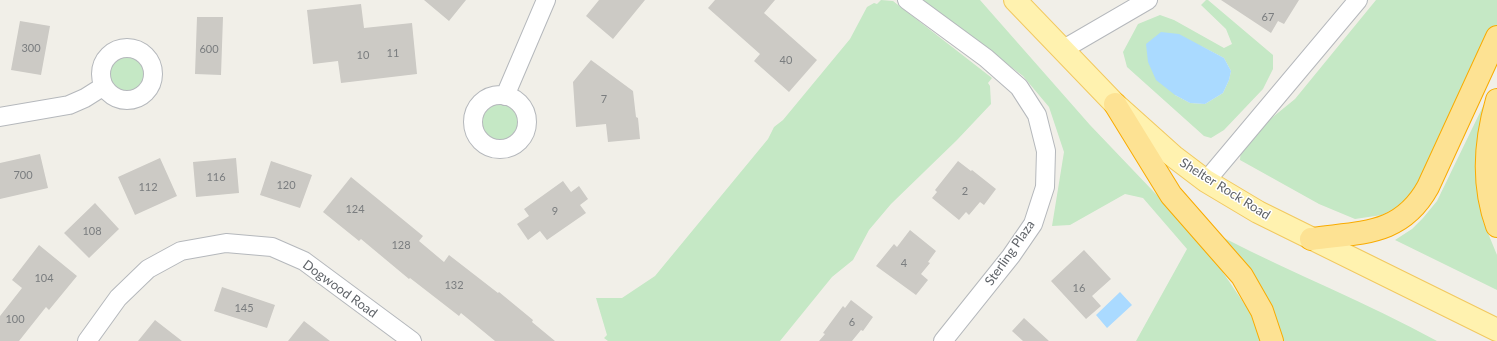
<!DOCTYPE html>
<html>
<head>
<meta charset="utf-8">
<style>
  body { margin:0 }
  canvas { display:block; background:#f1efe8 }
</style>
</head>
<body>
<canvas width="1497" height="341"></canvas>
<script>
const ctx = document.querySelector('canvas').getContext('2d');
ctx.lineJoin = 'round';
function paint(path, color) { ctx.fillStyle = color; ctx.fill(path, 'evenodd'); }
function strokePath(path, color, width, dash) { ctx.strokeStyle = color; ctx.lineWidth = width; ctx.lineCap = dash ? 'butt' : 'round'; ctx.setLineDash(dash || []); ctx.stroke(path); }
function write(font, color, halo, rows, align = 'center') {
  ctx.font = font + ' Lato,sans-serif'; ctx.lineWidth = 3; ctx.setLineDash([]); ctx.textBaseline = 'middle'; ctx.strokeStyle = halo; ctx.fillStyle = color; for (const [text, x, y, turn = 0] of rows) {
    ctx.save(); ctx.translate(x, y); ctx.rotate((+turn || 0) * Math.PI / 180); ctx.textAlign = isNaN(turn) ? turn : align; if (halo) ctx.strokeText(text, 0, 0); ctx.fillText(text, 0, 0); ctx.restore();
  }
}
paint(new Path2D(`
  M881,0L893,1L992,78L988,83L990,86L991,104L957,140L891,204L869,230L853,260L832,277L780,341H608L604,338L607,335L596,298H622L655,276L768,139L774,127L783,120L850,39L867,7L874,3L877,4Z
  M920,0H980L1090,125L1195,235L1209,252L1252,315L1262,341H1136L1187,249L1143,198L1125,194L1070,225L1052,226L1064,152L1049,107L1023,76L973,38Z
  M1206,0H1208L1273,55V69L1263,89L1224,130L1211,138L1204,136L1127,67L1123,52L1138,24L1160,15L1174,20L1224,48L1232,44L1226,29L1201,5ZM1201,46L1224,58L1231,71L1229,80L1223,93L1205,104L1190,103L1175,95Z
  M1376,0H1497V25L1487,37L1426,170L1404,203L1382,215L1355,219L1319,204L1240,160L1241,148L1247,138L1295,99Z
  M102 74a25 25 0 1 1 50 0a25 25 0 1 1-50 0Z
  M473 122a27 27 0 1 1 54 0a27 27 0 1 1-54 0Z
  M1486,100L1479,165L1483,221L1497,255V290L1395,240L1412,229L1423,218L1437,201Z
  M1224,238C1294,274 1368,303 1437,341H1281L1263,295Z`), '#c5e8c5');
paint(new Path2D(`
  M1161,32L1179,34L1224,58L1231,71L1229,80L1223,93L1205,104L1190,103L1175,95L1156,80L1148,62L1146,44Z
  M1120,292L1132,305L1107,328L1096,315Z`), '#aadaff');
paint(new Path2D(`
  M424,0H466L449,21Z
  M599,0H645L613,39L586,16Z
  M715,0H775L764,13L817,60L789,92L754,61L760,54L708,8Z
  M1221,0H1299L1284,24L1278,21L1271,33Z
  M361,4L364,28L412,23L417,74L341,83L338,61L313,64L307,10Z
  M197,17H223L221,75L195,74Z
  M20,21L50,26L41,75L11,70Z
  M591,60L633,91L636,117L638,118L640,139L608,142L606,124L576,127L573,82Z
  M40,154L48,188L0,199V163Z
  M160,158L177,196L135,215L118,177Z
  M236,158L239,193L196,197L193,162Z
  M271,161L312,175L300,208L260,195Z
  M958,161L971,171L972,170L996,189L984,205L980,202L969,215L966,212L959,220L932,198L937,192L935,190Z
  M351,177L423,236L419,241L444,262L449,255L498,293L499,292L533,320L532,322L555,341H495L461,313L459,316L410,278L409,279L361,239L359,241L323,212Z
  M563,181L571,192L579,186L588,199L580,205L586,213L547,240L540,231L528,240L517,224L529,216L524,209Z
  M95,203L119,229L89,258L64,233Z
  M910,230L936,251L928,262L930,263L921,274L928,280L916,295L876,266L894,244L897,247Z
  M39,245L77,276L49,310L46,307L19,341H0V316L22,288L12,280Z
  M1084,250L1111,279L1092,296L1101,306L1086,319L1051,281Z
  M222,287L275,305L267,328L214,311Z
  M851,300L873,317L863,331L861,330L852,341H819L825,334L823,333L843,306L845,308Z
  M1024,318L1049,341H1023L1012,331Z
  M155,320L182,341H138Z
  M304,321L330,341H288Z`), '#cccac5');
const minor = new Path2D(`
  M907,0L986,58L1019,87L1037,115L1046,151L1045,187L1033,224L1011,256L943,341
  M101 74a26 26 0 1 1 52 0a26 26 0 1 1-52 0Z
  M1062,50L1148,0
  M473 122a27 27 0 1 1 54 0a27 27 0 1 1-54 0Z
  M505,96L546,0
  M0,117L69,105L85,98L104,86
  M1206,181L1358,0
  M87,341L118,298L148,269L181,251L226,243L272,247L304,261L412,341`);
const major = new Path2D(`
  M1015,0L1115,104L1173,156L1206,181L1258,212L1497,330`);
const highway = new Path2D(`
  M1497,100C1485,141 1482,185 1497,226
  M1115,104L1171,195L1242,276L1262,311L1272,341
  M1311,239C1361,232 1401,236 1428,187L1497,37`);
strokePath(minor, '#b5b8bc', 20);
strokePath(major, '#f2c960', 24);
strokePath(highway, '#f9ab00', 24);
strokePath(minor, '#fff', 18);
strokePath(major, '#fff2af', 22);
strokePath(highway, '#fde293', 22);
write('11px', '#7a7d7f', null, [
  ["67",1268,17],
  ["300",31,48],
  ["600",209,49],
  ["11",393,53],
  ["10",363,55],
  ["40",786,60],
  ["7",604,99],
  ["700",23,175],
  ["116",216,177],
  ["120",286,185],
  ["112",148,187],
  ["2",965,191],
  ["124",355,209],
  ["9",555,211],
  ["108",92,231],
  ["128",401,245],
  ["4",904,263],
  ["104",44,278],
  ["132",454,285],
  ["16",1079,288],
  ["145",244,308],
  ["100",15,319],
  ["6",852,322]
]);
write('13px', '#5f6368', '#fff', [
  ["Shelter Rock Road",1225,189,32],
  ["Sterling Plaza",1010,253,-55],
  ["Dogwood Road",340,289,36]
]);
</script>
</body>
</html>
